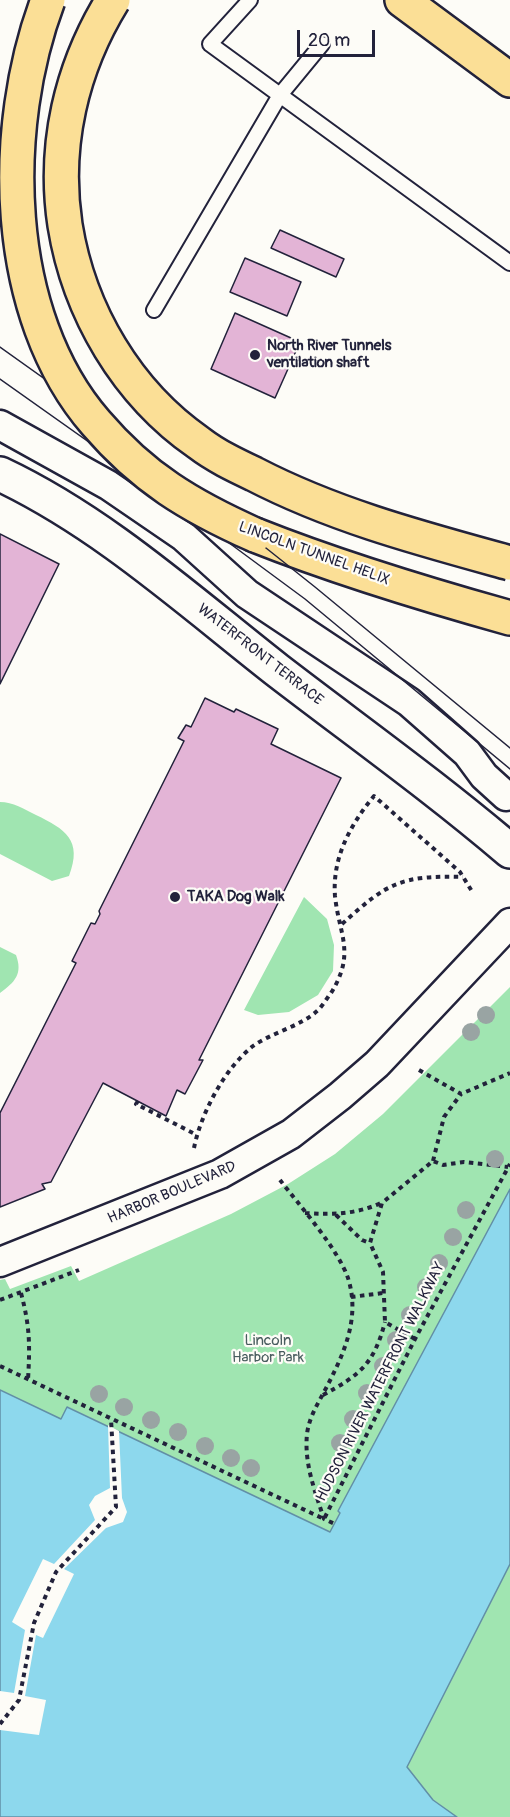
<!DOCTYPE html>
<html>
<head>
<meta charset="utf-8">
<style>
  body { margin:0 }
  #map { position:relative; width:510px; height:1817px; overflow:hidden; background:#fdfcf7; font-family:Pangolin,sans-serif }
  canvas { display:block }
  .scale { position:absolute; left:297px; top:30px; width:78px; height:27px; box-sizing:border-box; border:3px solid #22223b; border-top:0; padding-left:8px; font-size:18px; line-height:21px; white-space:nowrap; color:#22223b; -webkit-text-stroke:4px #fdfcf7; paint-order:stroke }
</style>
</head>
<body>
<div id="map">
<canvas width="510" height="1817"></canvas>
<div class="scale">20 m</div>
</div>
<script>
const ctx = document.querySelector('canvas').getContext('2d');
ctx.lineJoin = 'round';
function paint(path, color) { ctx.fillStyle = color; ctx.fill(path, 'evenodd'); }
function strokePath(path, color, width, dash) { ctx.strokeStyle = color; ctx.lineWidth = width; ctx.lineCap = dash ? 'butt' : 'round'; ctx.setLineDash(dash || []); ctx.stroke(path); }
function write(font, color, halo, rows, align = 'center') {
  ctx.font = font + ' Pangolin,sans-serif'; ctx.lineWidth = 4.5; ctx.setLineDash([]); ctx.textBaseline = 'middle'; ctx.strokeStyle = halo; ctx.fillStyle = color; for (const [text, x, y, turn = 0] of rows) {
    ctx.save(); ctx.translate(x, y); ctx.rotate((+turn || 0) * Math.PI / 180); ctx.textAlign = isNaN(turn) ? turn : align; if (halo) ctx.strokeText(text, 0, 0); ctx.fillText(text, 0, 0); ctx.restore();
  }
}
paint(new Path2D(`
  M0,802C13,802 24,809 36,815C65,829 83,840 69,876L52,881L0,854Z
  M304,897L327,919L334,945L333,971L318,995L289,1012L258,1015L244,1010Z
  M0,947L16,955C23,974 15,982 0,993Z
  M510,987V1189L338,1511L340,1512L330,1533L68,1407L61,1419L0,1390V1280L5,1279L10,1289L71,1266L79,1281L231,1214L288,1184L335,1154L383,1114Z
  M510,1564V1817H457L433,1800L407,1767Z`), '#a0e5b1');
const water = new Path2D(`
  M510,1189V1564L407,1767L433,1800L457,1817H0V1390L61,1419L67,1407L330,1532L340,1513L338,1511Z`);
paint(water, '#8dd8ed');
strokePath(water, '#628fa6', 1.5);
paint(new Path2D(`
  M108,1425L119,1431L122,1498L127,1512L123,1522L106,1528L64,1569L74,1574L43,1638L36,1635L25,1696L46,1700L39,1735L0,1730V1691L14,1693L25,1630L12,1622L43,1559L54,1564L95,1520L89,1505L95,1496L110,1488Z`), '#fdfcf7');
const building = new Path2D(`
  M280,230L344,259L336,277L271,248Z
  M245,258L301,282L287,316L230,292Z
  M235,313L300,342L275,398L211,369Z
  M0,534L59,564L0,684Z
  M205,698L234,712L236,709L278,729L271,744L341,778L199,1060H203L185,1094L177,1090L166,1116L103,1083L51,1182L42,1184L45,1189L0,1207V1113L76,963L72,961L91,923L95,924L100,914L99,911L184,741L178,738L186,725L191,727Z`);
paint(building, '#e3b4d6');
strokePath(building, '#22223b', 1.5);
const lane = new Path2D(`
  M250,0L210,44L510,263
  M154,310L280,95L322,44`);
const street = new Path2D(`
  M0,425L108,485L184,537L247,594L409,702L467,753L484,776L506,796
  M0,1262L220,1174L291,1134L340,1096L377,1064L510,923`);
const secondary = new Path2D(`
  M0,474C102,522 189,601 277,670C355,730 435,787 510,851`);
const primary = new Path2D(`
  M402,0L510,80`);
const highway = new Path2D(`
  M255,535C338,568 424,594 510,618`);
strokePath(lane, '#22223b', 18);
strokePath(street, '#22223b', 33);
strokePath(secondary, '#22223b', 38);
strokePath(primary, '#22223b', 38);
strokePath(highway, '#22223b', 38);
strokePath(new Path2D(`
  M342,924C387,883 401,875 463,877
  M419,1070L461,1094L510,1073
  M138,1101L136,1104L197,1135
  M194,1148C201,1113 225,1068 253,1046C271,1033 301,1026 317,1011C322,1007 327,998 331,993C356,953 339,935 335,896C332,857 351,824 374,796L460,872L473,893
  M433,1161L444,1117L461,1094
  M280,1180C300,1206 338,1249 348,1278C361,1319 343,1356 324,1392C317,1405 309,1418 307,1434C304,1464 315,1491 324,1519L335,1524
  M305,1213C332,1215 357,1214 381,1203
  M336,1215L362,1240L370,1243
  M21,1293C30,1327 30,1345 28,1380
  M351,1297L383,1293
  M0,1300L79,1270
  M415,1339L385,1322L383,1272L370,1243L382,1203L433,1161L443,1165L464,1162L508,1167
  M0,1366L324,1519L415,1339L510,1164
  M323,1395C360,1375 374,1364 385,1322
  M0,1724L19,1700L34,1623L56,1572L116,1507L111,1419`), '#22223b', 4, [4.5, 4.5]);
strokePath(lane, '#fdfcf7', 14);
strokePath(street, '#fdfcf7', 28);
strokePath(secondary, '#fdfcf7', 33);
strokePath(primary, '#fbdf96', 33);
strokePath(highway, '#fbdf96', 33);
strokePath(new Path2D(`
  M0,347L129,439L315,587L510,748
  M0,379L175,503L305,599L510,769`), '#22223b', 1.5);
const highwayBridge = new Path2D(`
  M48,0C0,127 1,314 96,423C143,478 190,506 255,535
  M113,0C71,68 53,146 65,225C79,312 127,393 199,443C216,456 235,465 254,474C335,516 423,539 510,563`);
strokePath(highwayBridge, '#22223b', 38, []);
strokePath(highwayBridge, '#fbdf96', 33);
ctx.fillStyle = '#99a4a3';
for (const [x, y] of [
  [486,1015],
  [471,1032],
  [495,1159],
  [466,1210],
  [453,1237],
  [439,1263],
  [426,1287],
  [410,1315],
  [396,1340],
  [383,1366],
  [367,1393],
  [99,1394],
  [124,1407],
  [353,1419],
  [151,1420],
  [178,1432],
  [340,1443],
  [205,1446],
  [231,1458],
  [251,1468]
]) { ctx.beginPath(); ctx.arc(x, y, 9, 0, 2 * Math.PI); ctx.fill(); }
for (const [x, y, r, color] of [
  [255,355,6,"#22223b"],
  [175,897,6,"#22223b"]
]) { const dot = new Path2D(); dot.arc(x, y, r, 0, 2 * Math.PI); ctx.fillStyle = color; ctx.fill(dot); strokePath(dot, '#fdfcf7', 2); }
write('bold 15px', '#22223b', '#fdfcf7', [
  ["North River Tunnels",267,346],
  ["ventilation shaft",267,363],
  ["TAKA Dog Walk",187,897]
], 'left');
write('15px', '#22223b', '#fdfcf7', [
  ["LINCOLN TUNNEL HELIX",314,554,20],
  ["WATERFRONT TERRACE",260,655,38],
  ["HARBOR BOULEVARD",172,1193,-23],
  ["HUDSON RIVER WATERFRONT WALKWAY",381,1382,-63]
]);
write('15px', '#485c5e', '#fdfcf7', [
  ["Lincoln",268,1341],
  ["Harbor Park",268,1358]
]);
</script>
</body>
</html>
